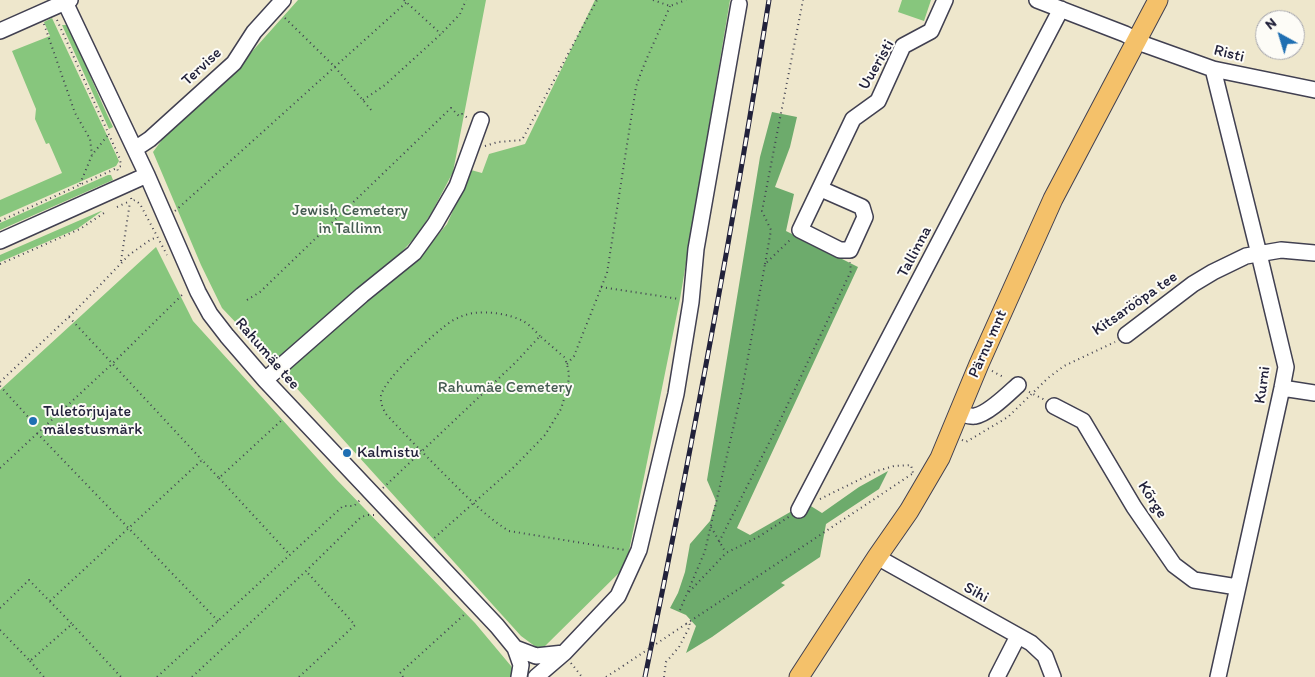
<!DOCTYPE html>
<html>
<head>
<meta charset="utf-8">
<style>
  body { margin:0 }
  #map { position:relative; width:1315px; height:677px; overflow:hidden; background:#eee7cc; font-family:Itim,sans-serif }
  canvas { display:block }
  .north { position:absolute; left:1255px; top:10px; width:50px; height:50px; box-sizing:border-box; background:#fdfcf7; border:1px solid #a5a5ac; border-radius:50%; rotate:321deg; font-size:14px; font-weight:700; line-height:20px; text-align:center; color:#22223b }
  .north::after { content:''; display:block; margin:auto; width:18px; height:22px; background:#1f6fb2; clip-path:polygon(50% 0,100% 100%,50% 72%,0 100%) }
</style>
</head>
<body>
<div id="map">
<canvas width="1315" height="677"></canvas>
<div class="north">N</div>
</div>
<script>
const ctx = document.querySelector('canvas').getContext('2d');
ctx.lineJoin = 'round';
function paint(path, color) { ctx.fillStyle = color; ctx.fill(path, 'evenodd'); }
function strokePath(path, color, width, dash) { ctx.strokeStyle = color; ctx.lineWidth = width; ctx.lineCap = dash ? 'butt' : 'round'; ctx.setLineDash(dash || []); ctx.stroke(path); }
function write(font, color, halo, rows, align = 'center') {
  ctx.font = font + ' Itim,sans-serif'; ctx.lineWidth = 4; ctx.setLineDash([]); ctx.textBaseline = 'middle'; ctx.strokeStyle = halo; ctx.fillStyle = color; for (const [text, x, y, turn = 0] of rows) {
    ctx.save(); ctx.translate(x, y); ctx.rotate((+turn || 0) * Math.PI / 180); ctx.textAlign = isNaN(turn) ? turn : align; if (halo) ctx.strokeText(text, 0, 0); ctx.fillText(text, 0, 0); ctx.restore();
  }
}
paint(new Path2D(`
  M298,0H486L453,172L433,210L419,233L399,255L274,363L222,308L201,265L153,152L170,129L240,65Z
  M595,0H730L680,299L626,566L543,648L536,647L521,636L282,372L418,259L447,224L471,170L482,173L489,154L525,144Z
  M902,0H931L924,21L898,12Z
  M52,18L119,161L116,166L0,217V200L62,173L49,143L46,144L35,119L36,109L12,51L50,36L44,22Z
  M62,25H67C84,58 97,94 113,127L109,129Z
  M108,175H111L113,180L0,230V223Z
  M101,211H102L77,229L0,262V255Z
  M156,247L193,321L336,479L475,623L511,666L513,671L512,677H0V390Z`), '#87c67d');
paint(new Path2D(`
  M772,112L797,117L790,147L775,187L794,194L786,231L858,267L737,528L750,535L806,503L822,513L859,487L888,471L879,489L826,524L820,557L781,583L785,585L712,637L686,653L696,626L686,615L670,608L678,593L685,572L690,544L710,521L716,501L707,480L760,157Z`), '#6dab6c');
const minor = new Path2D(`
  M64,0L147,175L198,292L210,314L227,336L265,380L497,626L515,648L521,665L519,677
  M1037,0L1125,34L1146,45L1213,69L1315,90
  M0,31L70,0
  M1213,69L1259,254L1286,367L1282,388L1218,677
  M135,149L150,139L234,63L254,32L283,0
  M821,189L862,207L865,217L850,250H840L800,230L853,119L878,101L903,46L931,31L945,0
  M0,241L147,175
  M1126,335L1193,284L1213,272L1246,256L1281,250L1315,253
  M265,380L362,295L414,253L435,224L457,186L481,120
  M1282,388L1315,393
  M1054,406L1083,421L1134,507L1174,565L1194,580L1237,587
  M959,413C963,414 970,417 975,416C988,414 1008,394 1018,385
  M799,510L1061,9
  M877,557L1031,643L1045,656L1053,677
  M515,648L536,656L564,653
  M536,677L564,653L618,596L639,550L676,394L691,302L696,249L739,4
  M997,677L1018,636`);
const major = new Path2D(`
  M799,677L877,557L909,511L940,458L979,364L1053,199L1158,0`);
strokePath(minor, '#414051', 18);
strokePath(major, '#414051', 21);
strokePath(new Path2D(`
  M404,0L441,34
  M653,0L670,6L686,0
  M285,18L334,66L372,111
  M57,20L120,159L121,166L117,168
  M44,24L75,113L90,139L92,155
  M363,100L385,85L441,34L460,14L466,0
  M485,146L498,142L522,140L597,0
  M80,184L92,155L108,135
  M131,198L132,201L135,200L140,204L167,255
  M117,207L130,201
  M175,211L409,0
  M0,221L117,168L119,174
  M121,261L130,202
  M0,264L80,229L104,213
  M765,264L771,230L762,211L803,0
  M601,287L679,299
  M247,300L260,292L451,108L459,116L462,114L468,118
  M69,317L202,460
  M540,336C535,331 529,324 523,321C509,314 489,311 474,313C466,314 459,317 452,321C437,330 383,380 381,396C380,402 383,409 386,414C408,438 431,461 454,484C471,501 488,518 509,531L625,550
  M567,364L574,356L607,273L636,87C645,59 659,33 670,6
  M992,371L1005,378
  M0,382L76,310L129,255L150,240L157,237
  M0,386L30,419
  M1029,392L1045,400
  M37,433L218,621
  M962,440L966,442L1008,417L1048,378L1064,366L1115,342
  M0,468L112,364L184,293
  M219,478L290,555
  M383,488L516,362L540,336L564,357L567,364L569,374L568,386L561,409L545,435L514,467L432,540
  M820,499L877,471L894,466L911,465L913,473
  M711,527L726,553
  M719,542L776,429L851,271L850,262
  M689,592L726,553L760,536L790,516
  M50,601L202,460L219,478L283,419
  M0,608L29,580L72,624
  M680,610L705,551L742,390L765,264L791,239
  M686,624L915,472
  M0,630L30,661L72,624L121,677
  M30,661L44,677
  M571,663L582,677
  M157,677L343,506H354L360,500
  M192,677L306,571L361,517L368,515H375
  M299,677L355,625L306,571
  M403,677L400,673L466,613
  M606,677L623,666
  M664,677L666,662L679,647L690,626L689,621`), '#414051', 2, [1, 4]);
strokePath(minor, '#fff', 15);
strokePath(major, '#f4c16a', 19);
const rail = new Path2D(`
  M645,677C691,452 733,227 769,0`);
strokePath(rail, '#22223b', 5);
strokePath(rail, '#fdfcf7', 3, [9]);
strokePath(new Path2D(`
  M623,666L686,624`), '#414051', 2, [1, 4]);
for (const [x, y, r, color] of [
  [33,421,5,"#1f6fb2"],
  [347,453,5,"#1f6fb2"]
]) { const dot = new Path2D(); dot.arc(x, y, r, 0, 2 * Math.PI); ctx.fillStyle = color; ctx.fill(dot); strokePath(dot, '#fdfcf7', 2); }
write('16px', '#22223b', '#fdfcf7', [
  ["Risti",1229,54,14],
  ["Uueristi",877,65,-60],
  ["Tervise",202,67,-43],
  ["Tallinna",915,252,-62],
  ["Kitsarööpa tee",1135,304,-35],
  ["Pärnu mnt",988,344,-66],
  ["Rahumäe tee",267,354,49],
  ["Kurni",1263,385,-82],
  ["Kõrge",1152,500,57],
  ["Sihi",976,593,29]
]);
write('16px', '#455b52', '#fdfcf7', [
  ["Jewish Cemetery",350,211],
  ["in Tallinn",350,229],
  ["Rahumäe Cemetery",505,388]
]);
write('16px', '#22223b', '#fdfcf7', [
  ["Tuletõrjujate",43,412],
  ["mälestusmärk",43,430],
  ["Kalmistu",357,453]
], 'left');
</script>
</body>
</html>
